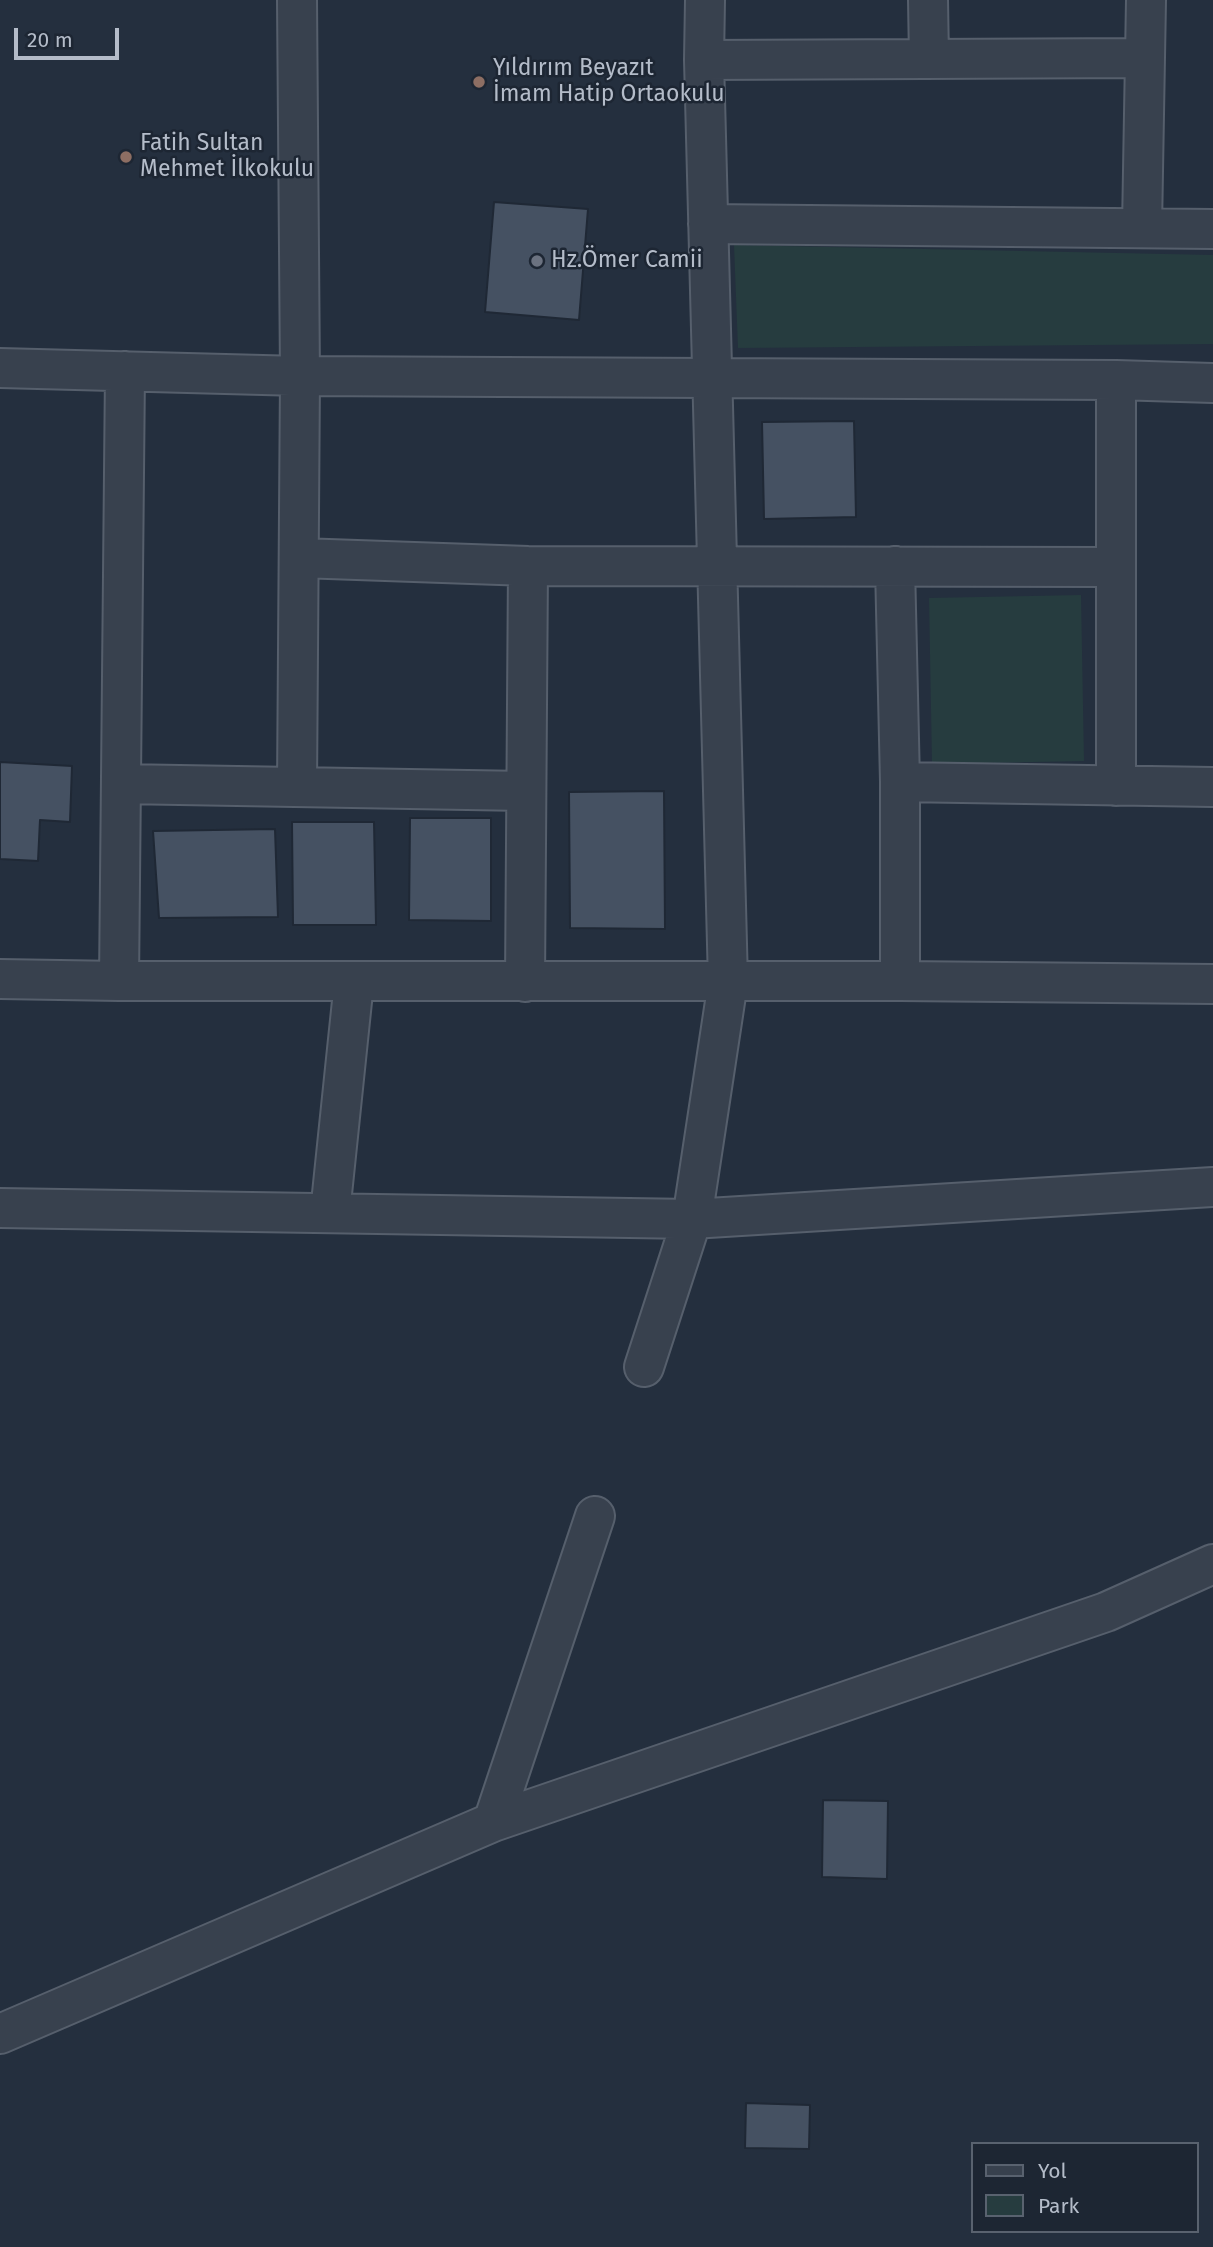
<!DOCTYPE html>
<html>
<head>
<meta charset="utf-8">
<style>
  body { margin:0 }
  #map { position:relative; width:1213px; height:2247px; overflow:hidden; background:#242f3e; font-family:"Fira Sans",sans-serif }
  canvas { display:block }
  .legend { position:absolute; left:971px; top:2142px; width:228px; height:91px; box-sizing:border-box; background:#1d2633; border:2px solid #59626f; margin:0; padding:9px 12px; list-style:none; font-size:21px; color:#b4bcc9 }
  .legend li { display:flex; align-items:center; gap:14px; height:35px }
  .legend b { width:35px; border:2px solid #59626f }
  .scale { position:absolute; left:14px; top:28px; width:105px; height:32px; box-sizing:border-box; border:4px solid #b4bcc9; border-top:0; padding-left:9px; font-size:21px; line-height:24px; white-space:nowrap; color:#b4bcc9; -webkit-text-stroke:5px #1d2633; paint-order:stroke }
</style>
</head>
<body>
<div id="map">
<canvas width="1213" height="2247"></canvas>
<ul class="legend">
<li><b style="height:9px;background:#38414e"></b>Yol</li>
<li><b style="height:19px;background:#263c3f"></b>Park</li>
</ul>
<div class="scale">20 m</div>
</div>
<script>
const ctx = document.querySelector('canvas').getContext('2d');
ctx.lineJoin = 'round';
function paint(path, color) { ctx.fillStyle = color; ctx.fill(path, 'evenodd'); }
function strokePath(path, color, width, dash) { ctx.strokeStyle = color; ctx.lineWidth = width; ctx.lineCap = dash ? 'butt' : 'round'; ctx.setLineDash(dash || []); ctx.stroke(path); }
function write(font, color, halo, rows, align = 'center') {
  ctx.font = font + ' "Fira Sans",sans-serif'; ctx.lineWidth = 5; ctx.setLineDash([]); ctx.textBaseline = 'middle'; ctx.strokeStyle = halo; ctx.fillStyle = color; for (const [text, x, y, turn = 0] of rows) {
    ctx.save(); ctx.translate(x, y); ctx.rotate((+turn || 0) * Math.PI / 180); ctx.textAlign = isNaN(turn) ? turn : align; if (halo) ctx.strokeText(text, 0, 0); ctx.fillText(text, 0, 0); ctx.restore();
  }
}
paint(new Path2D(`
  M734,245L1213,255V344L738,348Z
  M1081,595L1084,761L932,764L929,598Z`), '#263c3f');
const building = new Path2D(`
  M494,202L588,209L579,320L485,312Z
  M854,421L856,517L764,519L762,422Z
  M0,762L72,766L70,822L40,820L38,861L0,859Z
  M664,791L665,929L570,928L569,792Z
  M410,818H491V921L409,920Z
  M292,822H374L376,925H293Z
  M275,829L278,917L159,918L153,831Z
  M823,1800L888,1801L887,1879L822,1877Z
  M746,2103L810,2105L809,2149L745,2148Z`);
paint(building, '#455162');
strokePath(building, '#1f2835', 2);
const street = new Path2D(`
  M928,0L929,59
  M704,60L1143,58
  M708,224L1213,229
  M1142,228L1146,0
  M0,368L300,376L1116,380L1213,383
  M1116,380V786
  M300,558L528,566L1114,567
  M895,566L900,782V981
  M900,782L1213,787
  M122,784L525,791
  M297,787L300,376L297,0
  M0,979L119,981H900L1213,984
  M119,981L125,371
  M525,982L528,566
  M0,1208L692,1219L1213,1187
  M330,1213L354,982
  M644,1367L692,1219L728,982L704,60L705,0
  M493,1822L595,1516
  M0,2034L493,1822L1106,1612L1213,1564`);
strokePath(street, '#565f6c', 42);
strokePath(street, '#38414e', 38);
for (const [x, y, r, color] of [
  [479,82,7,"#8d6e63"],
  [126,157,7,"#8d6e63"],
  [537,261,7,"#6b7280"]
]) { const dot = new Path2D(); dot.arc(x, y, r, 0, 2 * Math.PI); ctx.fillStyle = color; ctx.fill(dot); strokePath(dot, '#1d2633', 2.5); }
write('23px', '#b4bcc9', '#1d2633', [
  ["Yıldırım Beyazıt",493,69],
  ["İmam Hatip Ortaokulu",493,95],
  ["Fatih Sultan",140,144],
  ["Mehmet İlkokulu",140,170],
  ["Hz.Ömer Camii",551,261]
], 'left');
</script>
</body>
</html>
